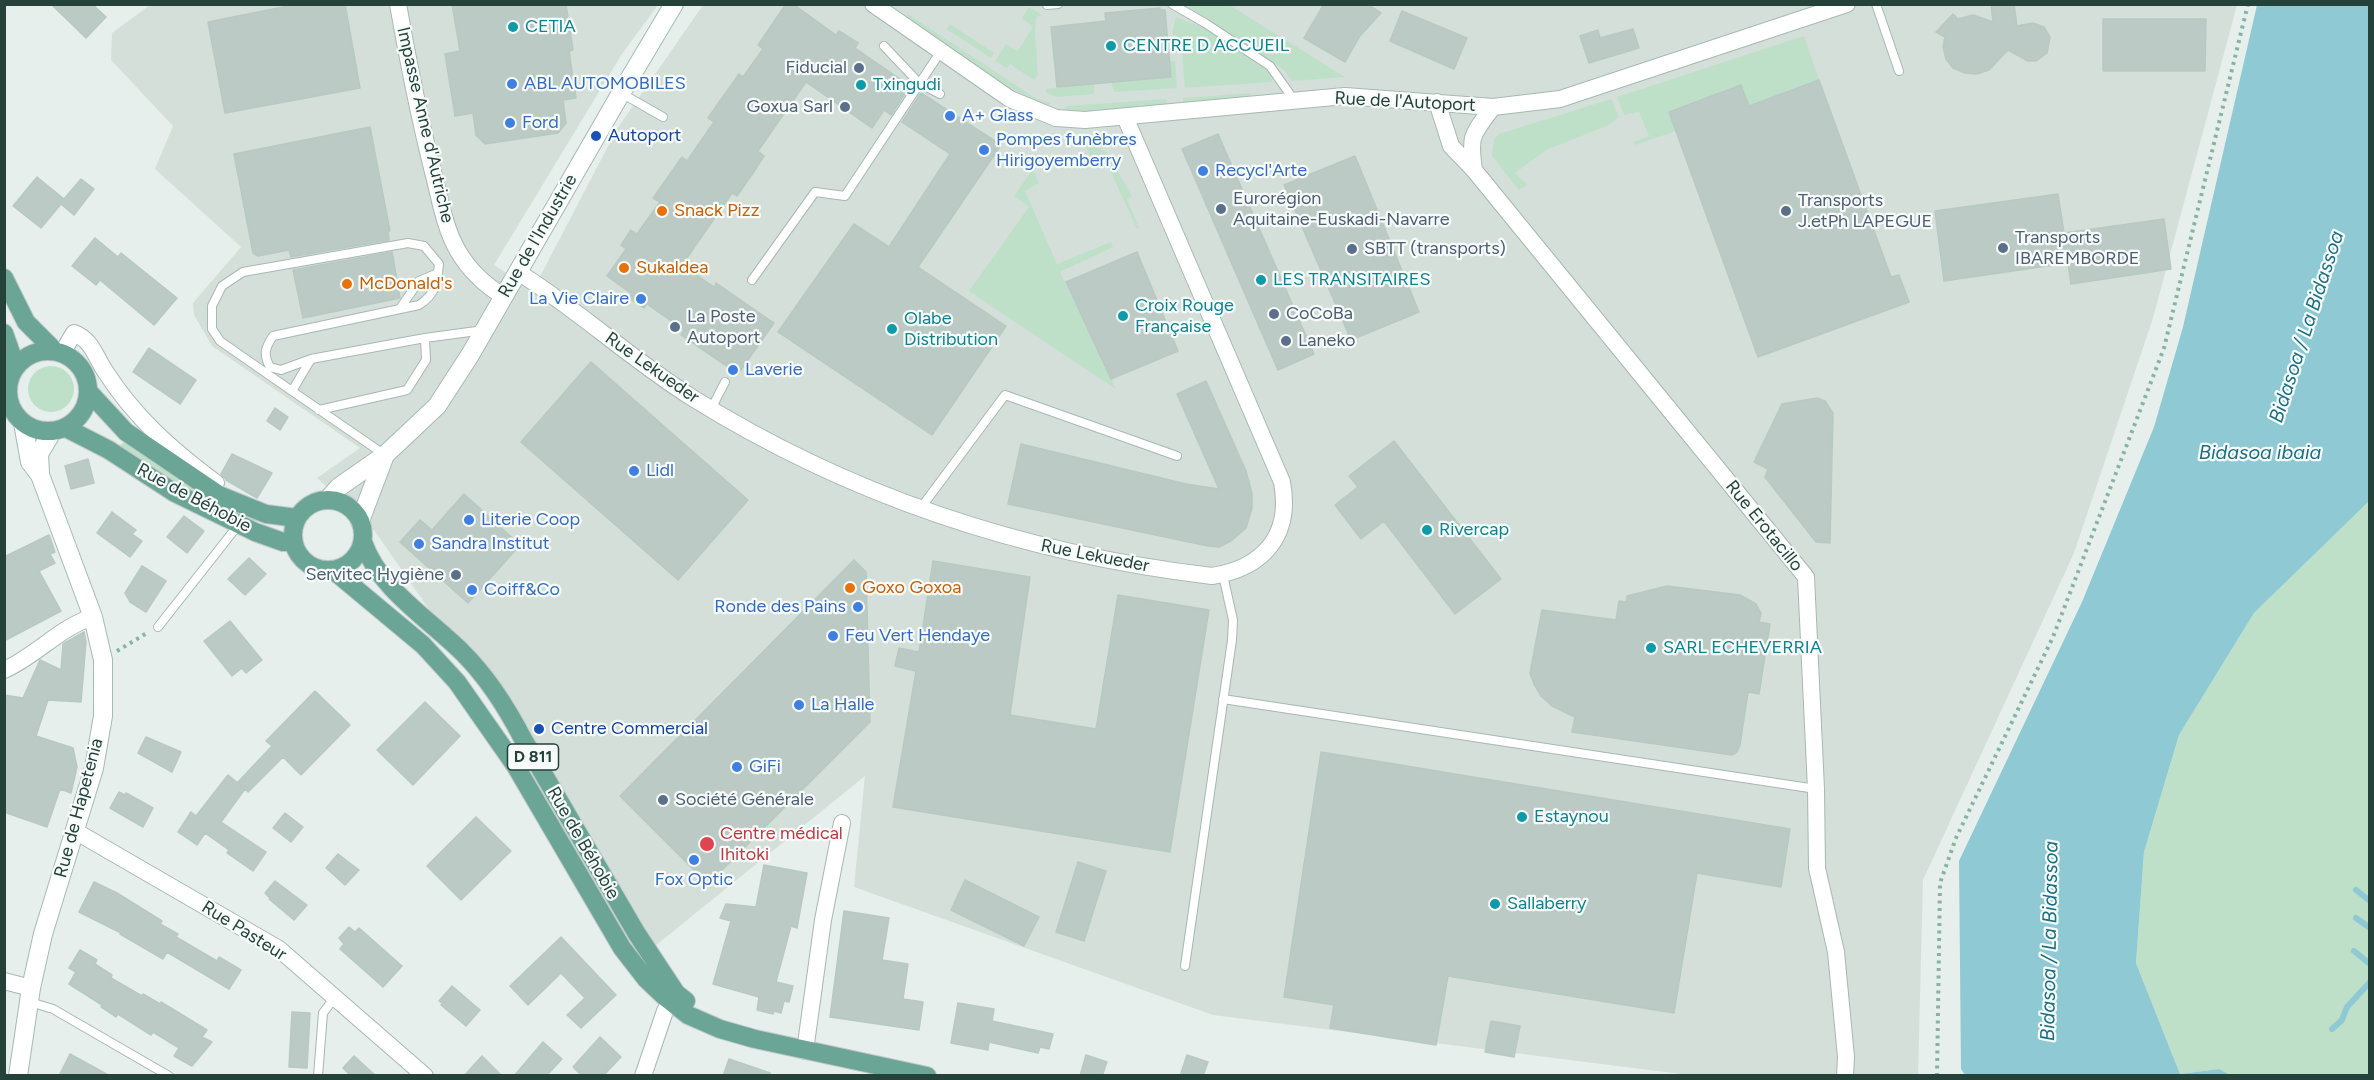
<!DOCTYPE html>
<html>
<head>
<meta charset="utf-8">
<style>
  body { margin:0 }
  #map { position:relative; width:2374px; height:1080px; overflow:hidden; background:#e6efeb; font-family:Figtree,sans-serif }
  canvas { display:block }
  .frame { position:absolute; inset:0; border:6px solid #24423a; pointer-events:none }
</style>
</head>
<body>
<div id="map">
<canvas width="2374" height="1080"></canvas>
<div class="frame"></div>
</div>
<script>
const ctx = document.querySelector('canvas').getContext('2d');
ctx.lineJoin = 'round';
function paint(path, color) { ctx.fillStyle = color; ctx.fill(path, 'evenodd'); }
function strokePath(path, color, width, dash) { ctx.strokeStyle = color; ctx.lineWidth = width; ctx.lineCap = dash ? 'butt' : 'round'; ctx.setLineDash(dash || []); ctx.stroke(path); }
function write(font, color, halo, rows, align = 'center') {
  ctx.font = font + ' Figtree,sans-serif'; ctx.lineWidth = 4.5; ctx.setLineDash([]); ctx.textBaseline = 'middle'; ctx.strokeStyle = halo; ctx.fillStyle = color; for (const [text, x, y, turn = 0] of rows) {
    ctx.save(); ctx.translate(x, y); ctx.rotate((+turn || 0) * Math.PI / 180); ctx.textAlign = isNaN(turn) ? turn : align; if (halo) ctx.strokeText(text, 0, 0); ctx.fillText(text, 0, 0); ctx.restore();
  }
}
paint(new Path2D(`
  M150,5H658L622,54L494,265L533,290L617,129L703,5H2237L2153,318L2074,553L1923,880L1918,1076L1689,1075L1213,1015L854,887L865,776L644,955L538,785L478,680L374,530L317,478L360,448L212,346L194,315L193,303L241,247L155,169L173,126L111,60L112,33Z`), '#d4dfda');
paint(new Path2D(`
  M1186,5H1229L1345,77L1292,81L1283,69Z
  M1029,7L1042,15L1036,17L1035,32L1038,74L1034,80L1010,64L1007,68L995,61L1006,44L1018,51L1033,27L1022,18Z
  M908,14L1035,98L1050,103L1049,106C1002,89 949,47 906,18Z
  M1176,17L1200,26L1271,73L1272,82L1185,88L1181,39L1172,34Z
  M950,24L994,53L991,58L946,29Z
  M1804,36L1819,80L1749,106L1741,85L1669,111L1676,131L1635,145L1634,142L1649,136L1639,112L1624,115L1617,97Z
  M1169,61H1175L1177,88L1114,92L1111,82Z
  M1094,83V94L1057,97L1046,93V89Z
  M1251,93L1250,98L1183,103V98Z
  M1166,99L1167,104L1082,111L1064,109L1067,106Z
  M1611,99L1619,117L1607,126L1546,150L1515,173L1527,185L1519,190L1492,156L1494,140L1499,134Z
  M1083,140L1108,153L1132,197L1127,199L1139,228L1137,229L1105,159L1094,164Z
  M1033,169L1039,183L1025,191L1057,264L1111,242L1113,247L1060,272L1116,389L969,291L1029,207L1014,196Z
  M28 389a23 23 0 1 1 46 0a23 23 0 1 1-46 0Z
  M128,441L257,519L258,523L254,525L185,491L120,447L121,444Z
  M2369,500V1075L2230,1076L2219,1069L2180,1074L2136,963L2144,852L2179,735L2254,613Z`), '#bfe0c8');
paint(new Path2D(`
  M2257,5H2369L2370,500L2254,613L2179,735L2144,852L2136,963L2180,1074L2219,1069L2230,1075H1965L1961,1069L1959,861L2082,602L2154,427L2183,327Z`), '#8ec9d4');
strokePath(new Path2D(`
  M2356,890L2370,901
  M2356,918L2370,928
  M2354,951L2370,964
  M2332,1029L2342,1020L2347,1007L2370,982`), '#8ec9d4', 6);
const building = new Path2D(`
  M51,4H92L106,17L86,38Z
  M298,4H345L360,88L225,113L208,22Z
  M452,4H566L573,50L569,51L576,98L563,100L566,123L558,133L485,144L476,135L473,113L455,116L445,54L460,51Z
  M786,4H793L836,35L839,31L858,43L855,48L910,86L891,115L884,110L872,128L806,82L758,151L764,156L753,173L737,196L732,193L682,265L714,287L716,283L774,323L738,374L681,335L684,330L647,304L644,308L629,298L632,294L607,276L626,249L621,245L631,230L637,234L660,202L653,198L682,157L687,161L714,122L708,118L739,74L743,77L763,49L758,45Z
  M1324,4H1367L1381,13L1360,36L1345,62L1304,38Z
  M1991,4H2014L2017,26L2033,23L2044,27L2050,37L2047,53L2036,61H2028L2008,50L1989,70L1977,74L1965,73L1953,68L1946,59L1943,47L1945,37L1936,32L1953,14L1958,19L1973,15L1993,22Z
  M1160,8V10H1165L1171,77L1057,87L1051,27L1106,21L1105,13Z
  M1402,11L1467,38L1454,69L1390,41Z
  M2103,19H2206L2205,71H2103Z
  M1633,29L1639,48L1589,63L1580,36L1598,30L1600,38Z
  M1819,80L1891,277L1899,275L1909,302L1758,357L1669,112L1741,85L1749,106Z
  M921,93L1001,145L918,267L1006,326L932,435L778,332L854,224L889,247L950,154L902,122Z
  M370,127L390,231H388L389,240L291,257L289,250L258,256L253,253L234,154Z
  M1218,134L1314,354L1278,370L1182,149Z
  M1355,156L1419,312L1351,340L1284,185Z
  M37,177L64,199L81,179L94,189L74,215L61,204L41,228L13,206Z
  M2058,194L2064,233L2164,219L2171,269L2071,284L2068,263L1944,281L1935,211Z
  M95,238L118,257L121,253L177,298L154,325L100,280L96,285L72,266Z
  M392,252L400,298L303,318L293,270Z
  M1137,252L1178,351L1111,379L1066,282Z
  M149,348L196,380L180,404L133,372Z
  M591,362L748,500L678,580L521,442Z
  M1206,381L1246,471L1252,494V508L1246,528L1231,541L1219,547L1208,546L1008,504L1021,444L1186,484L1219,489L1177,394Z
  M1817,398L1825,401L1833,413L1830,543L1816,542L1765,477L1768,469L1754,462L1782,404Z
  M275,408L288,417L280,430L267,421Z
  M1394,441L1501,579L1455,614L1384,521L1361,539L1335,505L1358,487L1349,476Z
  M232,454L272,473L257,498L226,480L221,474Z
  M88,459L94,483L71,489L65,466Z
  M464,494L520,545L468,603L400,542L420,520L432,530Z
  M112,512L136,530L132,534L142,541L130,557L97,533Z
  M184,516L204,531L187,553L167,537Z
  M49,535L55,552L50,554L55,563L39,571L61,611L4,641V557Z
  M249,558L266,574L245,595L228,579Z
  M854,560L866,572L870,722L708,884L620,796Z
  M933,561L1030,577L1010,715L1096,729L1118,595L1209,610L1170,852L893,807L916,671L895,666L899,648L919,652Z
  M142,566L166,581L146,612L130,602L125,593Z
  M1667,586L1740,595L1756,604L1761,613L1759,622L1770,624L1759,694L1748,692L1740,745L1737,752L1732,755L1572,732L1575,717L1552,706L1541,696L1534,684L1530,673L1542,610L1616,620L1619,601L1626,602L1627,596Z
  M230,621L262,660L246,673L242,668L232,676L204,641Z
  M84,632L86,642L81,702L48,700L36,736L73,748L77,767L71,793L60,789L47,827L4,812V695L23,698L40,660L61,670L63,644Z
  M315,691L350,725L301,775L283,757L248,792L245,789L221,822L266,852L253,871L227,853L229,850L205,833L197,845L178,832L191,812L196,816L228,775L244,788L238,782L272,746L266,741Z
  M425,702L460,736L413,785L377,750Z
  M146,737L181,752L172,772L138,753Z
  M1321,752L1790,829L1781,887L1697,873L1674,1013L1448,976L1436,1045L1330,1028L1334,1005L1284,997Z
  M119,792L125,795L126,793L153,808L143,827L110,808Z
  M285,813L303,827L291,842L273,828Z
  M476,817L511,851L461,900L427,866Z
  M338,854L359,870L345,885L326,868Z
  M1078,862L1106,871L1084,941L1056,932Z
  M764,865L807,873L797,928L791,926L776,982L793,986L789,1002L784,1001L781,1013L774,1011L773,1014L757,1010L759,997L713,984L731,921L720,918L726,904L756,907Z
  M965,880L1039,917L1024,946L951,910Z
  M275,881L307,905L294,920L269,899L270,898L265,893Z
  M94,882L117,893L162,921L160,924L178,934L176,937L217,961L219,957L241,970L229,989L167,952L163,959L120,934L121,933L79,912Z
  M844,911L889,918L882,960L908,964L903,999L923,1002L919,1030L830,1017Z
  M349,927L355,932L359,928L402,966L383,987L340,949L344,944L339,938Z
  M561,937L616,995L581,1028L567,1015L585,998L561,973L528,1005L510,986Z
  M80,950L97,960L95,964L112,975L111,978L142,996L143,994L160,1004L161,1002L207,1030L202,1037L212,1042L192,1066L174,1056L179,1048L153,1032L151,1035L118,1014L116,1017L101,1007L102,1005L69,984L76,972L69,968Z
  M452,986L480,1010L466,1026L441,1005L443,1004L439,1001Z
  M958,1003L994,1009L992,1021L1053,1034L1049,1049L1040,1047L1038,1053L989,1042L988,1050L951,1043Z
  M292,1012L310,1013L307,1068L289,1067Z
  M1491,1021L1520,1026L1514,1057L1485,1052Z
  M600,1037L621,1057L603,1076H582L573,1067Z
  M543,1042L562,1059L546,1076H514Z
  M70,1054L110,1076H59Z
  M1086,1055L1107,1062L1102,1076H1080Z
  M1187,1055L1208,1062L1203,1076H1180Z
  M354,1056L376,1076H351L343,1068Z
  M482,1056L502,1076H464Z
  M729,1059L770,1073L769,1076H723Z`);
paint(building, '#bbcac4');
strokePath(building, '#b8c9c2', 1.5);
const lane = new Path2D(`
  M1172,4L1205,23L1270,66L1294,100
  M1876,4L1899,71
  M1047,5L1058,4
  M884,46L919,83L940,94
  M621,93L663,117
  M752,280L815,192L845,196L941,51
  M401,307L419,281L438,273
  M292,391L220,341L212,329V306L222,286L243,272L408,243L424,246L439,264C437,283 436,294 419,305L273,336C265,348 263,354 270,367L281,370L311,359
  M4,407L9,402
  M711,409L725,382
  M319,410L407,390L426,360L425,338
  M385,455L292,391L311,359L425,338L484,330
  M920,509L1005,395L1177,456
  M158,627L239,524
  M1223,699L1816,789
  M1185,966L1232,640L1233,620L1223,575
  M30,1002L53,1009L169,1076
  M318,1076L323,1013L335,997`);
const street = new Path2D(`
  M398,4C408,61 419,116 433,172C440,198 444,227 458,251C469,270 485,285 503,296
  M873,4L1010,99L1056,118L1085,120L1345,96L1493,107L1560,99L1847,4
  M1437,102L1451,146L1474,170C1469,135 1472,135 1493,107
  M1474,170L1806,577L1816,789L1817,868L1836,952L1846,1057L1845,1076
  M518,272C578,310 631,359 691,397C851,497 1025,554 1212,576C1263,568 1292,536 1282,482L1125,117
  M62,353L74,333C92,340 95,356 105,371C135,418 172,450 216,483
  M4,391L8,390
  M4,670C36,656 60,627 93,617
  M75,831L279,949L425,1076
  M4,981L31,988
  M805,1051L823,920L842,823
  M643,1076L665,1011L676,993`);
const secondary = new Path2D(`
  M40,473L39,454L52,432
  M328,499L339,487L385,455L437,406L470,355L621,93L674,4
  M360,521L385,455
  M18,1076L31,988L43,934L94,768L103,716V660L93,617L40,475L30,462L23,423`);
const primary = new Path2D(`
  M4,278L26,322L55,351
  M4,333L16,367
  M8 391a40 40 0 1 1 80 0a40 40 0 1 1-80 0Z
  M89,392L126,432L219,495L266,514L297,518
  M66,428L109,450L175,493L255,532L283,542H293
  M293 535a35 35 0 1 1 70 0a35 35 0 1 1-70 0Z
  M363,542C379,589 429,619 463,653C488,678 507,708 523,739L637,934L676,993L686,1001
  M333,570L423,645L457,682L515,765L622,948L646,979L665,997L688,1015L720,1029L755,1039L927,1076`);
strokePath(lane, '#a8b8b2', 10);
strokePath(street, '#a8b8b2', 18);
strokePath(secondary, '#a4bbb3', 20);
strokePath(primary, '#c2cac8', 20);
strokePath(new Path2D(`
  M117,651L147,633
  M1937,1076L1940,883L1956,838L2053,637L2164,348L2248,4`), '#86b3a5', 4, [3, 4.5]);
strokePath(lane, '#fff', 8);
strokePath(street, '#fff', 16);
strokePath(secondary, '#fff', 18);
strokePath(primary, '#6aa596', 18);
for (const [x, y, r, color] of [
  [513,27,6,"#0f9aa8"],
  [1111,46,6,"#0f9aa8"],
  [859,68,6,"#5c6f8a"],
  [512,84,6,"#3f7fe0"],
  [861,85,6,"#0f9aa8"],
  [845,107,6,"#5c6f8a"],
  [950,116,6,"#3f7fe0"],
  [510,123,6,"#3f7fe0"],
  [596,136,6,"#1a4fb4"],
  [984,150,6,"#3f7fe0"],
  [1203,171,6,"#3f7fe0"],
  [1221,209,6,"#5c6f8a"],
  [662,211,6,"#e8710a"],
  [1786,211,6,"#5c6f8a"],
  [2003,248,6,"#5c6f8a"],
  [1352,249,6,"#5c6f8a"],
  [624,268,6,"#e8710a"],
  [1261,280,6,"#0f9aa8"],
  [347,284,6,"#e8710a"],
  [641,299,6,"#3f7fe0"],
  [1274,314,6,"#5c6f8a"],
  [1123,316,6,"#0f9aa8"],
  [675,327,6,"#5c6f8a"],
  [892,329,6,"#0f9aa8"],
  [1286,341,6,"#5c6f8a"],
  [733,370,6,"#3f7fe0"],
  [634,471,6,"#3f7fe0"],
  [469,520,6,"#3f7fe0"],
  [1427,530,6,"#0f9aa8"],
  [419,544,6,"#3f7fe0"],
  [456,575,6,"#5c6f8a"],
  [850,588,6,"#e8710a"],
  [472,590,6,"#3f7fe0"],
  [858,607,6,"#3f7fe0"],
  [833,636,6,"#3f7fe0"],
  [1651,648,6,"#0f9aa8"],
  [799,705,6,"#3f7fe0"],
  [539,729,6,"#1a4fb4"],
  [737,767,6,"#3f7fe0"],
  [663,800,6,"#5c6f8a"],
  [1522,817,6,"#0f9aa8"],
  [707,844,8,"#e0444e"],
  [694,860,6,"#3f7fe0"],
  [1495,904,6,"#0f9aa8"]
]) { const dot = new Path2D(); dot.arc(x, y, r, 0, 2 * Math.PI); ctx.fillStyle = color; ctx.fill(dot); strokePath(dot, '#f7fbf9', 2); }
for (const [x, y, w] of [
  [533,757,51]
]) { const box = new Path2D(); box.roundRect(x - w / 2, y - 13, w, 26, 4.5); ctx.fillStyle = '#f7fbf9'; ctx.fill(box); strokePath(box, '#24423a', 1.5); }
write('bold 16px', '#24423a', null, [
  ["D 811",533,757]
]);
write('18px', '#0d838f', '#f7fbf9', [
  ["CETIA",525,27],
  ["CENTRE D ACCUEIL",1123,46],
  ["Txingudi",873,85],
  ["LES TRANSITAIRES",1273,280],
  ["Croix Rouge",1135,306],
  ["Française",1135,327],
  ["Olabe",904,319],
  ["Distribution",904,340],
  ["Rivercap",1439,530],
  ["SARL ECHEVERRIA",1663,648],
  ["Estaynou",1534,817],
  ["Sallaberry",1507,904]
], 'left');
write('18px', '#4e5e75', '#f7fbf9', [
  ["Fiducial",847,68,"right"],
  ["Goxua Sarl",833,107,"right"],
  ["Eurorégion",1233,199],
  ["Aquitaine-Euskadi-Navarre",1233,220],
  ["Transports",1798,201],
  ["J.etPh LAPEGUE",1798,222],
  ["Transports",2015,238],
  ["IBAREMBORDE",2015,259],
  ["SBTT (transports)",1364,249],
  ["CoCoBa",1286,314],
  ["La Poste",687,317],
  ["Autoport",687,338],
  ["Laneko",1298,341],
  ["Servitec Hygiène",444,575,"right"],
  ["Société Générale",675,800]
], 'left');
write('18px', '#366cbe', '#f7fbf9', [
  ["ABL AUTOMOBILES",524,84],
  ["A+ Glass",962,116],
  ["Ford",522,123],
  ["Pompes funèbres",996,140],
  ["Hirigoyemberry",996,161],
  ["Recycl'Arte",1215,171],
  ["La Vie Claire",629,299,"right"],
  ["Laverie",745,370],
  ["Lidl",646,471],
  ["Literie Coop",481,520],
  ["Sandra Institut",431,544],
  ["Coiff&Co",484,590],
  ["Ronde des Pains",846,607,"right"],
  ["Feu Vert Hendaye",845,636],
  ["La Halle",811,705],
  ["GiFi",749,767],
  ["Fox Optic",694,880,"center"]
], 'left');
write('18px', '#24423a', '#f7fbf9', [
  ["Rue de l'Autoport",1405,102,3],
  ["Impasse Anne d'Autriche",425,125,77],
  ["Rue de l'Industrie",538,236,-60],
  ["Rue Lekueder",652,368,35],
  ["Rue de Béhobie",194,498,28],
  ["Rue Erotacillo",1764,526,51],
  ["Rue Lekueder",1095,556,11],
  ["Rue de Hapetenia",79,808,-75],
  ["Rue de Béhobie",583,843,60],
  ["Rue Pasteur",244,931,32]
]);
write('18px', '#164399', '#f7fbf9', [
  ["Autoport",608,136],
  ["Centre Commercial",551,729]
], 'left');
write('18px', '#c56008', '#f7fbf9', [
  ["Snack Pizz",674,211],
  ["Sukaldea",636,268],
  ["McDonald's",359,284],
  ["Goxo Goxoa",862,588]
], 'left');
write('18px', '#be3a42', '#f7fbf9', [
  ["Centre médical",720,834],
  ["Ihitoki",720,855]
], 'left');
write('italic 20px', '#1c6f80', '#f7fbf9', [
  ["Bidasoa / La Bidassoa",2307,327,-72],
  ["Bidasoa ibaia",2260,453],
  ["Bidasoa / La Bidassoa",2050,941,-89]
]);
</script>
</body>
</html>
